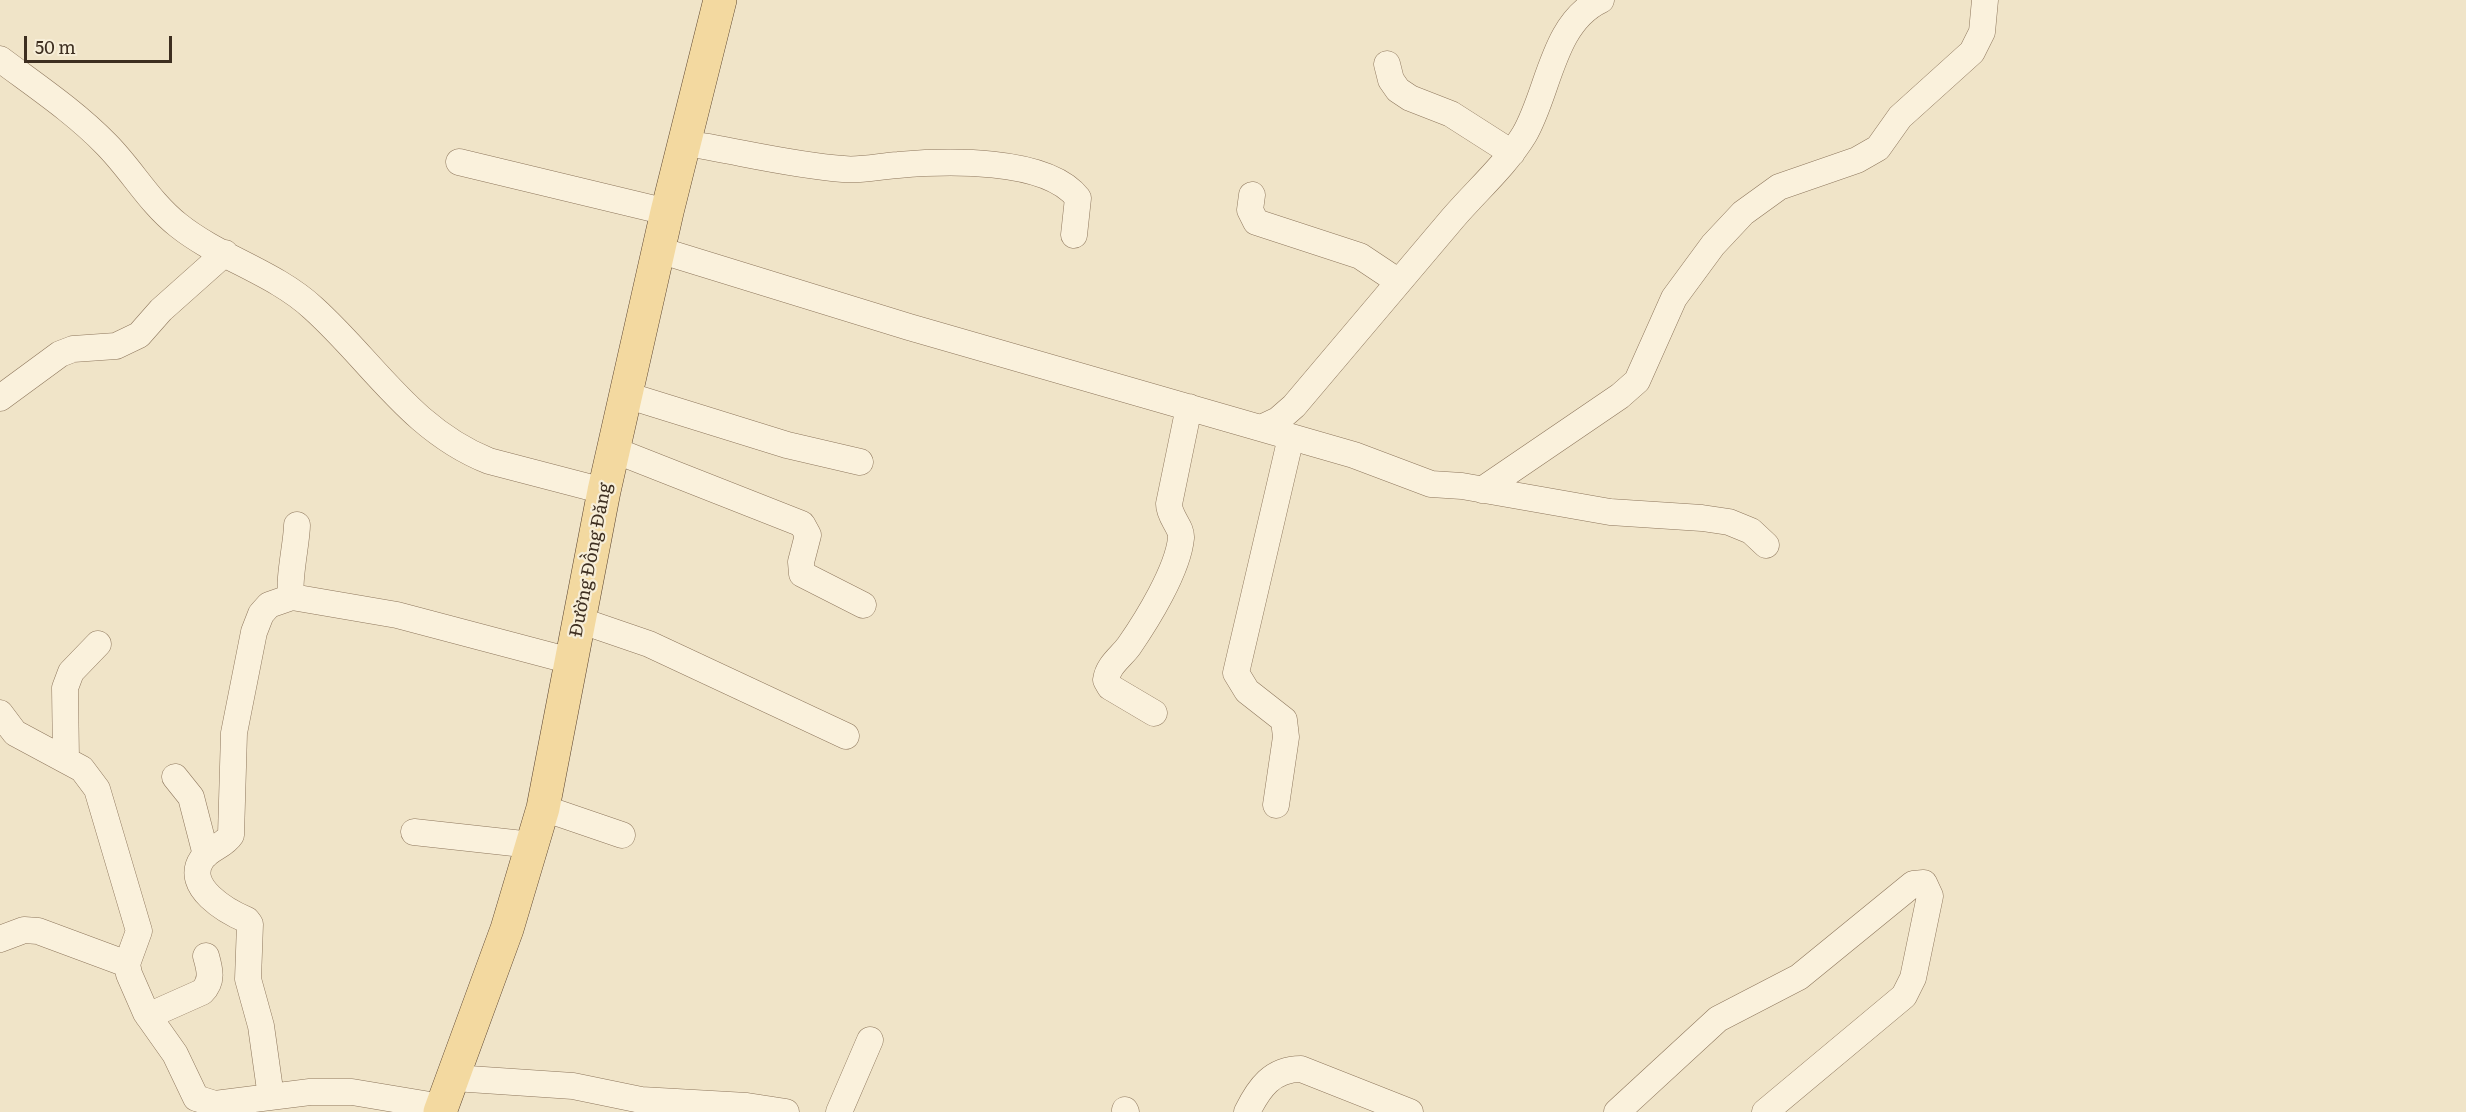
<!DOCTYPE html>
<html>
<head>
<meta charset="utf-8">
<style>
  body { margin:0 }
  #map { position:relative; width:2466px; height:1112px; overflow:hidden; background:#f0e4c8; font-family:Literata,serif }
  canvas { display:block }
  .scale { position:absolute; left:24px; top:36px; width:148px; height:27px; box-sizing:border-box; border:3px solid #3d2e20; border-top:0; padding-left:8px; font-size:18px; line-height:21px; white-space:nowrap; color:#3d2e20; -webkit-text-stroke:4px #f7eed8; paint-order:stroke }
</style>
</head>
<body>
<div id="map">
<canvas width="2466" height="1112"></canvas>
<div class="scale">50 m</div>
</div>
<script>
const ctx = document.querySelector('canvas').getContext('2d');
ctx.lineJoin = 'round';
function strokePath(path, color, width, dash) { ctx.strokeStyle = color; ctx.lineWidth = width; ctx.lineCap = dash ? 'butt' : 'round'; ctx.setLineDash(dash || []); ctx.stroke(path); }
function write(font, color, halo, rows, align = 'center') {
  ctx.font = font + ' Literata,serif'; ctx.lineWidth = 4.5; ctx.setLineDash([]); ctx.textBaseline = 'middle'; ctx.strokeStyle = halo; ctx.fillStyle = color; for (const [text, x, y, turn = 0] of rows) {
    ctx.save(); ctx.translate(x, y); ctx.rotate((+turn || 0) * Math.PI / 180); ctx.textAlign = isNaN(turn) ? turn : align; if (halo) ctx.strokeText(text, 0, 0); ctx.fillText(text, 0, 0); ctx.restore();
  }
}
const minor = new Path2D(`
  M0,59C36,86 75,112 106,144C132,170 149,202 178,225C219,258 274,272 313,308C373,362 411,430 489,461L604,491
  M1387,64L1391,80L1398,90L1410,98L1451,114L1512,153
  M685,143C737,151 790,165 843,169C861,171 880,166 898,165C944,161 1046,157 1078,198L1074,235
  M459,162L667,212
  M1252,195L1250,210L1256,222L1360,256L1399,282
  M659,250L909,327L1354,455L1431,484L1462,486L1610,512L1702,518L1729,522L1751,531L1766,545
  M626,395L787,445L860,462
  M0,398L60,354L73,349L116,346L139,335L161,310L225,253
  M1261,428L1278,420L1294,406C1347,344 1400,281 1453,218C1477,190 1505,166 1524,135C1549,93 1552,23 1601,0
  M614,450L802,524L808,535L801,562L802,574L863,605
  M1482,490L1620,396L1637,381L1674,298L1713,245L1743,213L1779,187L1857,160L1878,148L1900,117L1972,52L1982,32L1985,0
  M297,525C297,542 287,584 292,597L397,615L571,661
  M579,620L649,644L846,736
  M0,713L15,733L82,769L97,789L139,931L127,964L129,974L146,1013L175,1054L196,1098L215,1104L310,1092H352L442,1107
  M1154,713L1110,687L1106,680C1108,665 1121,657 1129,646C1147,620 1178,570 1181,538C1182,527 1169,517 1169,504L1189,407
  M66,760L65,688L71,672L98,644
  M175,777L191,797L206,855
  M1276,805L1286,737L1284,720L1247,691L1236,673L1291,437
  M543,808L622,835
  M414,832L532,845
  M0,939L24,930L38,931L127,964
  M148,1016L202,992C213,981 210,970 206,956
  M454,1078L573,1086L641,1100L747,1106L786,1112
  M271,1097L261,1026L248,979L250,924L247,920C228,912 183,887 202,859C210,848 224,846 231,835L234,733L254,632L261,614L269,605L292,597
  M1125,1110L1126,1112
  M839,1112L870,1040
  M1247,1112C1259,1088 1272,1069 1301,1069L1410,1112
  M1617,1112L1718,1019L1799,977L1913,884L1924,883L1930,896L1913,978L1904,996L1765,1112`);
const major = new Path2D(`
  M440,1112L507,929L543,808L604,491L667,212L720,0`);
strokePath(minor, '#8d765c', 27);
strokePath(major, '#5b4430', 34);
strokePath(minor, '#faf1dc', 26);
strokePath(major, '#f3d9a0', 33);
write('18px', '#3d2e20', '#f7eed8', [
  ["Đường Đồng Đăng",591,560,-79]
]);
</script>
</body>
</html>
